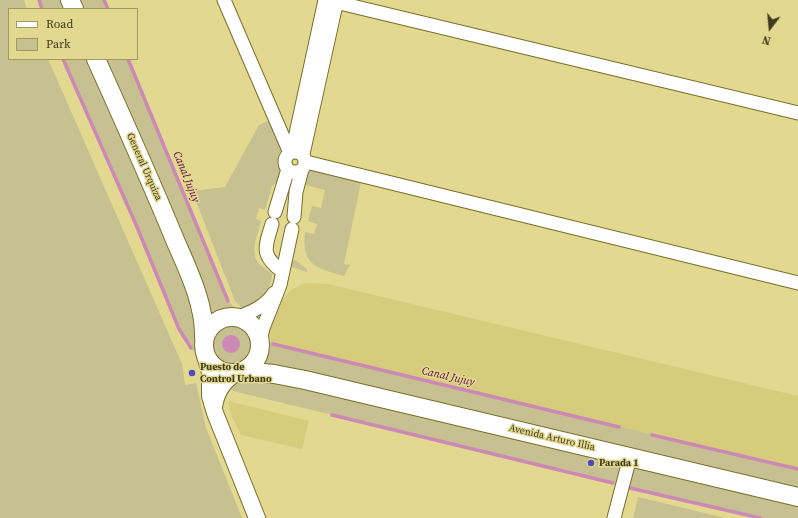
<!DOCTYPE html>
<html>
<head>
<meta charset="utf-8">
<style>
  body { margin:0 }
  #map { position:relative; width:798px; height:518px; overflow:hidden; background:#e2d890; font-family:"Source Serif 4",serif }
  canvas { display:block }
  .legend { position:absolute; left:8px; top:8px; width:130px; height:52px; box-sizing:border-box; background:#e2d890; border:1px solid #a19962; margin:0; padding:5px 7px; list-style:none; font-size:12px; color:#3f3b1e }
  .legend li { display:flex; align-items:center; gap:8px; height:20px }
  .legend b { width:20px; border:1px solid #a19962 }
  .north { position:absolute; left:750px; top:8px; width:40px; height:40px; -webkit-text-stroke:3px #e2d890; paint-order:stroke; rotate:196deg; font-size:11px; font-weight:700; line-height:16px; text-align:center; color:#3f3b1e }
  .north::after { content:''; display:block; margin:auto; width:14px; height:18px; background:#3f3b1e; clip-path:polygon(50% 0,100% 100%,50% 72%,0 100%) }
</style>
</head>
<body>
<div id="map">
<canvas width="798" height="518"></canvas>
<ul class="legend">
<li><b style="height:5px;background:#fff"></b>Road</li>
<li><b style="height:11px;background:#c7c091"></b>Park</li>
</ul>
<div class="north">N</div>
</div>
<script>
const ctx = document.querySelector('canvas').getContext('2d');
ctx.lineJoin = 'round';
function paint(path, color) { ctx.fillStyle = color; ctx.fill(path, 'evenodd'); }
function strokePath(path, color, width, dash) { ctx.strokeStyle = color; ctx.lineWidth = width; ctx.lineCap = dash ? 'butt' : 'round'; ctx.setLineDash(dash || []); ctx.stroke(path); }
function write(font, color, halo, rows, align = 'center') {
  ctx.font = font + ' "Source Serif 4",serif'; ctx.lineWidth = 3; ctx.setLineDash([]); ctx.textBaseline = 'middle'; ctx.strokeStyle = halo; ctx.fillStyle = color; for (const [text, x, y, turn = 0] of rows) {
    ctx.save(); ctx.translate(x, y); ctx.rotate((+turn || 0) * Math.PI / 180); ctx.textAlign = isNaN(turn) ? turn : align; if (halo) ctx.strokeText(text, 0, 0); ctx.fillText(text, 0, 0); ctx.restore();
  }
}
paint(new Path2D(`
  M304,283L328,284L798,396V474L273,350L269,332L274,316L283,299L291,290Z
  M228,401L309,421L302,449L241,435L232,417Z`), '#d7cc7c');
paint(new Path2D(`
  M0,0H24L27,9H9V59H48L182,364L185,385L196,383L206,428L242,518H0Z
  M39,0H104L108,9H42Z
  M63,59H128L228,301L273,344L798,469V518H760L233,391L191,348L179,329L137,227Z
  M270,120L282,147L278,165L282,175L280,180L272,186L265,210L259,208L256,219L261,221C258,234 249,252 259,264C263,268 268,270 272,274C271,292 260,308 241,307L235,301L192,191L225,187L259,125Z
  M313,170L361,182L344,264L350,265L344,276C317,268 301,266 305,232L314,234L317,224L308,221L312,206L321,208L325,190L305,185L303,182L307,173Z
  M295,260L307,269V272L292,267L291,265L292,261Z
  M638,497L725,518H633Z`), '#c7c091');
paint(new Path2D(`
  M222 344a9 9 0 1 1 18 0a9 9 0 1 1-18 0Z`), '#cd89b5');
strokePath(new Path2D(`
  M39,0L42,9
  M104,0L108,9
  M63,59L137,227L179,329L191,348
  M128,59L228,301
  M273,344L619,427
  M332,415L613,483
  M652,435L798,469
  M630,488L760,518`), '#cd89b5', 3.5);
const minor = new Path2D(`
  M224,0L290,153
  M327,0L798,113
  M285 162a10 10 0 1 1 20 0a10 10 0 1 1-20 0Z
  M292,152L325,0
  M303,154L337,0
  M306,162L798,283
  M275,212L288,169
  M294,217L296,192L302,169
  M272,224C265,248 260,255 283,272
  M238,317C252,312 266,306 274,293
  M260,341L263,328L280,285L292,229
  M614,518L630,457`);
const tertiary = new Path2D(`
  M205,355L210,373V396L215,413L257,518
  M214,407C216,392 223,381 236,373`);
const secondary = new Path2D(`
  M70,0L74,9
  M96,59C123,119 150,179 175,240C188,270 205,304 204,338
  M204 345a28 28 0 1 1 56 0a28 28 0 1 1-56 0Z
  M243,371L274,374L305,380L798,497`);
strokePath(minor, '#786e27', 15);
strokePath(tertiary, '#786e27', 18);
strokePath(secondary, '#786e27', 20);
strokePath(minor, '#fff', 13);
strokePath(tertiary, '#fff', 16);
strokePath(secondary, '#fff', 18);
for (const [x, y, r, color] of [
  [192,373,4,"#5248bf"],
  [591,463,4,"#5248bf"]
]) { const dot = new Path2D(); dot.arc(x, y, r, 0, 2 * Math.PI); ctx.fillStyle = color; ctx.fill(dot); strokePath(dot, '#e2d890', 1.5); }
write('10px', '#3f3b1e', '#e2d890', [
  ["General Urquiza",144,167,66],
  ["Avenida Arturo Illia",552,438,13]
]);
write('bold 10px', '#3f3b1e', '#e2d890', [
  ["Puesto de",200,367],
  ["Control Urbano",200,379],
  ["Parada 1",599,463]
], 'left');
write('italic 11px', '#590645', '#e2d890', [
  ["Canal Jujuy",186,177,68],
  ["Canal Jujuy",448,377,13]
]);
</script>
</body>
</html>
